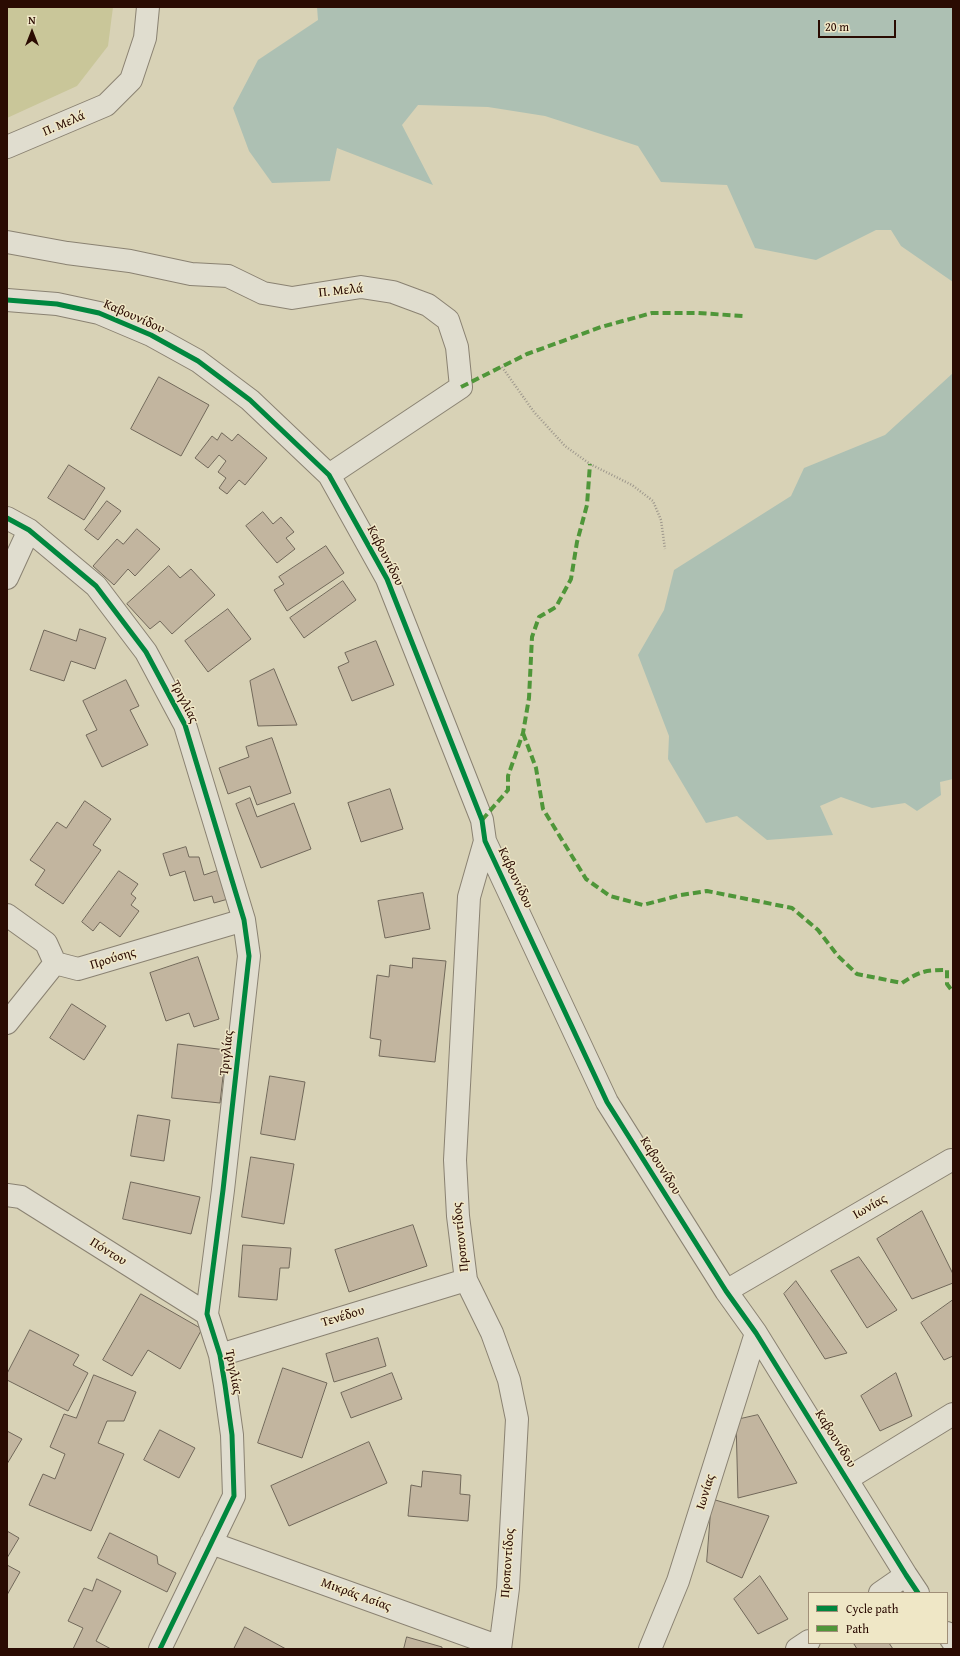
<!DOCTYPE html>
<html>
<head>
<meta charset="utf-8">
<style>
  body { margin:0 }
  #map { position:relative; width:960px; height:1656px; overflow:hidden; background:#d8d2b6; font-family:"Gentium Book Plus",serif }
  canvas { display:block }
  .frame { position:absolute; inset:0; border:8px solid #2a0b02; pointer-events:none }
  .legend { position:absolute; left:808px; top:1592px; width:140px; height:52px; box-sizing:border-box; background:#efe7c6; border:1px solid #a08f78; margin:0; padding:5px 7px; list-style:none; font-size:12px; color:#2a0b02 }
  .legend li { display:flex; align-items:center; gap:8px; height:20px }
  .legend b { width:20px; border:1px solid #a08f78 }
  .north { position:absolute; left:12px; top:12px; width:40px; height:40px; -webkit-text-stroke:3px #efe7c6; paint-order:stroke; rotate:0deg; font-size:11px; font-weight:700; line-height:16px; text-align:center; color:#2a0b02 }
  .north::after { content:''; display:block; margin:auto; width:14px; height:18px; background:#2a0b02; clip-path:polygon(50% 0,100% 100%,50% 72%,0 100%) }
  .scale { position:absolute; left:818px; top:20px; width:78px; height:18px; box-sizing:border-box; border:2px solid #2a0b02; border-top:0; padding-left:5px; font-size:12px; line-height:14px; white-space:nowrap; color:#2a0b02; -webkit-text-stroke:3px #efe7c6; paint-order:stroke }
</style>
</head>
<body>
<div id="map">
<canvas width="960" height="1656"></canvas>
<div class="frame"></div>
<ul class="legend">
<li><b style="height:5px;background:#00873e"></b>Cycle path</li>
<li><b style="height:5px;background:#4f9639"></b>Path</li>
</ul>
<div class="north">N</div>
<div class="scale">20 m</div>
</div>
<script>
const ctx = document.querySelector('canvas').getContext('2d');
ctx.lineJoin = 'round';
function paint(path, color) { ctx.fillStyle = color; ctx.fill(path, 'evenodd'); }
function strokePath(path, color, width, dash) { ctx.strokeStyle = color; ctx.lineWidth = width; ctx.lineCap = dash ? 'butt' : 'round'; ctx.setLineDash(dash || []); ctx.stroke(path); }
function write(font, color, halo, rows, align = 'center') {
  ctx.font = font + ' "Gentium Book Plus",serif'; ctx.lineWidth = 3; ctx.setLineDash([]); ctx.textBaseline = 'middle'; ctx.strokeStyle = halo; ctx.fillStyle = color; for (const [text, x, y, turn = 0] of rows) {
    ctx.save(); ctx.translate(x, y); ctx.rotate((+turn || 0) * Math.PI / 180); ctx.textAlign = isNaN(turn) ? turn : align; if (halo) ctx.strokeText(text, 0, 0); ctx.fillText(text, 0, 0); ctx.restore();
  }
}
paint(new Path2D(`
  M7,7H113L108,46L77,86L7,118Z`), '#c9c699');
paint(new Path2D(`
  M317,7H953V282L901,246L891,230H876L816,260L755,248L727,185L661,182L638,146L545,116L488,107L418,105L402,125L433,185L337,148L330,181L272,183L249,151L233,108L258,60L318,20Z
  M953,373V779L940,782L941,795L917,811L905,803L872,808L841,797L820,806L833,835L767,840L737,816L706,823L668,759L669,736L638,655L664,610L674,570L791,496L804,468L885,435Z`), '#adc0b3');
const building = new Path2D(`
  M159,377L209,405L181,456L131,429Z
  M222,433L232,441L238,434L267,458L245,485L239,480L227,494L219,488L226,478L218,472L226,461L219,455L208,468L195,458L212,436L217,440Z
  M69,465L105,488L84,520L48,498Z
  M107,501L121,511L98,540L85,530Z
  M263,512L273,524L281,517L294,532L286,538L295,549L277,563L246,526Z
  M137,529L160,549L135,576L128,569L114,585L93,566L117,539L123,544Z
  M326,546L344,573L287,611L274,590L284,584L279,577Z
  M169,566L180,578L191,569L215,595L172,634L160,621L150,629L127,604Z
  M343,581L356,600L304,638L290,618Z
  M228,609L251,639L208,672L185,641Z
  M80,629L106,638L95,669L71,661L64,681L30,670L44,630L76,641Z
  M376,641L394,685L352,701L338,667L349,662L345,653Z
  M274,669L297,725L258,726L250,681Z
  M126,680L139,706L130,710L148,745L102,767L86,735L97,730L83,701Z
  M272,738L291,793L257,805L250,786L228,794L219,768L249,757L246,747Z
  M390,789L403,829L361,842L348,803Z
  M250,798L257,817L294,803L311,849L261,868L236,804Z
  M85,801L111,819L93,845L101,850L63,904L35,885L45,870L30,860L57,822L66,828Z
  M186,847L189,857H199L204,875L219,870L228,899L214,903L212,896L194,901L185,871L170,876L163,854Z
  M119,871L138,884L131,894L136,898L131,905L139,911L120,937L100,922L93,931L82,922Z
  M423,893L430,929L385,938L378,901Z
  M198,957L219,1019L194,1027L189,1013L166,1021L150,973Z
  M413,958L446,961L435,1062L379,1056L381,1040L370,1038L377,975L389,977L390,965L412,968Z
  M72,1004L106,1026L84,1060L50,1038Z
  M178,1044L226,1050L220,1103L172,1098Z
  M270,1076L305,1082L295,1140L261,1134Z
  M138,1115L170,1120L164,1161L131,1156Z
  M251,1157L294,1164L284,1224L242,1217Z
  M131,1182L200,1197L191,1234L123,1219Z
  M922,1211L953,1274V1283L912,1299L877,1239Z
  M413,1225L427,1266L349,1292L335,1250Z
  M243,1245L291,1248L289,1268H280L277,1300L239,1297Z
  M859,1257L897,1310L867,1328L831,1271Z
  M796,1281L847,1353L825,1359L784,1294Z
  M141,1294L202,1329L180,1369L148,1350L132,1376L103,1360Z
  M953,1300V1356L944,1360L921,1323Z
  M30,1330L79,1355L73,1365L88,1373L68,1411L7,1380V1374Z
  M378,1338L386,1366L334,1382L326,1354Z
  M283,1368L327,1383L302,1458L258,1443Z
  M392,1373L402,1399L351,1418L341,1393Z
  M896,1373L912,1416L880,1431L861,1396Z
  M94,1375L136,1392L124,1421H107L98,1443L124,1454L91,1531L29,1505L43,1474L55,1479L65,1454L50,1447L64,1414L76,1418Z
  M758,1415L797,1483L738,1498L736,1420Z
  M160,1430L195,1448L179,1478L144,1460Z
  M7,1431L22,1439L7,1464Z
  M369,1442L387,1483L289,1526L271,1486Z
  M423,1471L461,1475L460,1494L470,1495L468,1521L408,1516L411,1485L421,1487Z
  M712,1499L769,1516L742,1578L707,1562Z
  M7,1531L19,1538L7,1558Z
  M110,1533L157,1556L158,1564L176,1573L167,1592L98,1558Z
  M7,1565L20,1572L7,1595Z
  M760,1576L788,1619L758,1634L734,1599Z
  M97,1579L121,1591L96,1641L111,1649H73L83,1628L68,1621L84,1588L92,1591Z
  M245,1627L286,1649H234Z
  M407,1637L442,1647V1649H404Z
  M855,1643H889L893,1649H857L854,1644Z`);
paint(building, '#c2b59f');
strokePath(building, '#71685a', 1);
const minor = new Path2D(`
  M7,147L106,105L131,80L145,38L148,7
  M7,242L67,253L130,261L191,274L228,276L263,293L292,298L361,287L393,292L428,305L448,320L457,347L461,387L329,475
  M7,300L57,304L99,313L151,335L198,361L250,400L329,475L387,579L482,820L485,841L607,1102L726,1291L756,1333L906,1575L918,1593
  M7,518L29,530L96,586L146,652L185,725L244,920L249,956L223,1190L207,1314L220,1355L225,1385L232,1435L234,1496L160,1649
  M7,578L29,530
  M485,841L469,897L455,1160L458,1216L466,1280L492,1333L509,1380L517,1419L508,1588L500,1649
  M7,915L46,943L55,963
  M7,1023L55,963L78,969L244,920
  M7,1195L21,1197L207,1314
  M726,1291L951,1160
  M220,1355L466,1280
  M847,1479L953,1414
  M211,1543L500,1647
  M880,1593L906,1575
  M947,1633L953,1642
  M650,1649L678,1581L756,1333
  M797,1649L809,1641`);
strokePath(minor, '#8a8272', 24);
strokePath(new Path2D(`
  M502,367L534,412L565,446L590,464L632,485L653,501L661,520L665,549`), '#9d978c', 2.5, [1, 2]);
strokePath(minor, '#e0ddcf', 22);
strokePath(new Path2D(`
  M461,387L527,354L601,327L652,313H697L744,316
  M523,733L536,768L543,809L586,879L610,896L643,905L681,895L707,891L792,908L818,930L838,956L857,974L902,983C920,971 926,970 947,970V984L953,992
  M482,820L508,790V776L523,733L529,698L532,637L539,617L556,607L571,579L577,542L587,505L590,464`), '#4f9639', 4, [8, 4]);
strokePath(new Path2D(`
  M7,300L57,304L99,313L151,335L198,361L250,400L329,475L387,579L482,820L485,841L607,1102L726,1291L756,1333L906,1575L918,1593
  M7,518L29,530L96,586L146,652L185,725L244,920L249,956L223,1190L207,1314L220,1355L225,1385L232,1435L234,1496L160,1649`), '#00873e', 5);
write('13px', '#2a0b02', '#efe7c6', [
  ["Π. Μελά",64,124,-23],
  ["Π. Μελά",341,291,-6],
  ["Καβουνίδου",134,317,24],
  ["Καβουνίδου",385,556,63],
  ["Τριγλίας",184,702,63],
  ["Καβουνίδου",515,878,65],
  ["Προύσης",113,959,-17],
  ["Τριγλίας",227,1053,-84],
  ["Καβουνίδου",660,1166,58],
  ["Ιωνίας",870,1207,-30],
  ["Προποντίδος",461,1237,-96],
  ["Πόντου",108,1252,32],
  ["Τενέδου",343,1317,-17],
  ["Τριγλίας",233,1372,79],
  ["Καβουνίδου",835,1439,58],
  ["Ιωνίας",706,1492,-73],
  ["Προποντίδος",508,1563,-86],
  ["Μικράς Ασίας",356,1595,20]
]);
</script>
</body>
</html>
